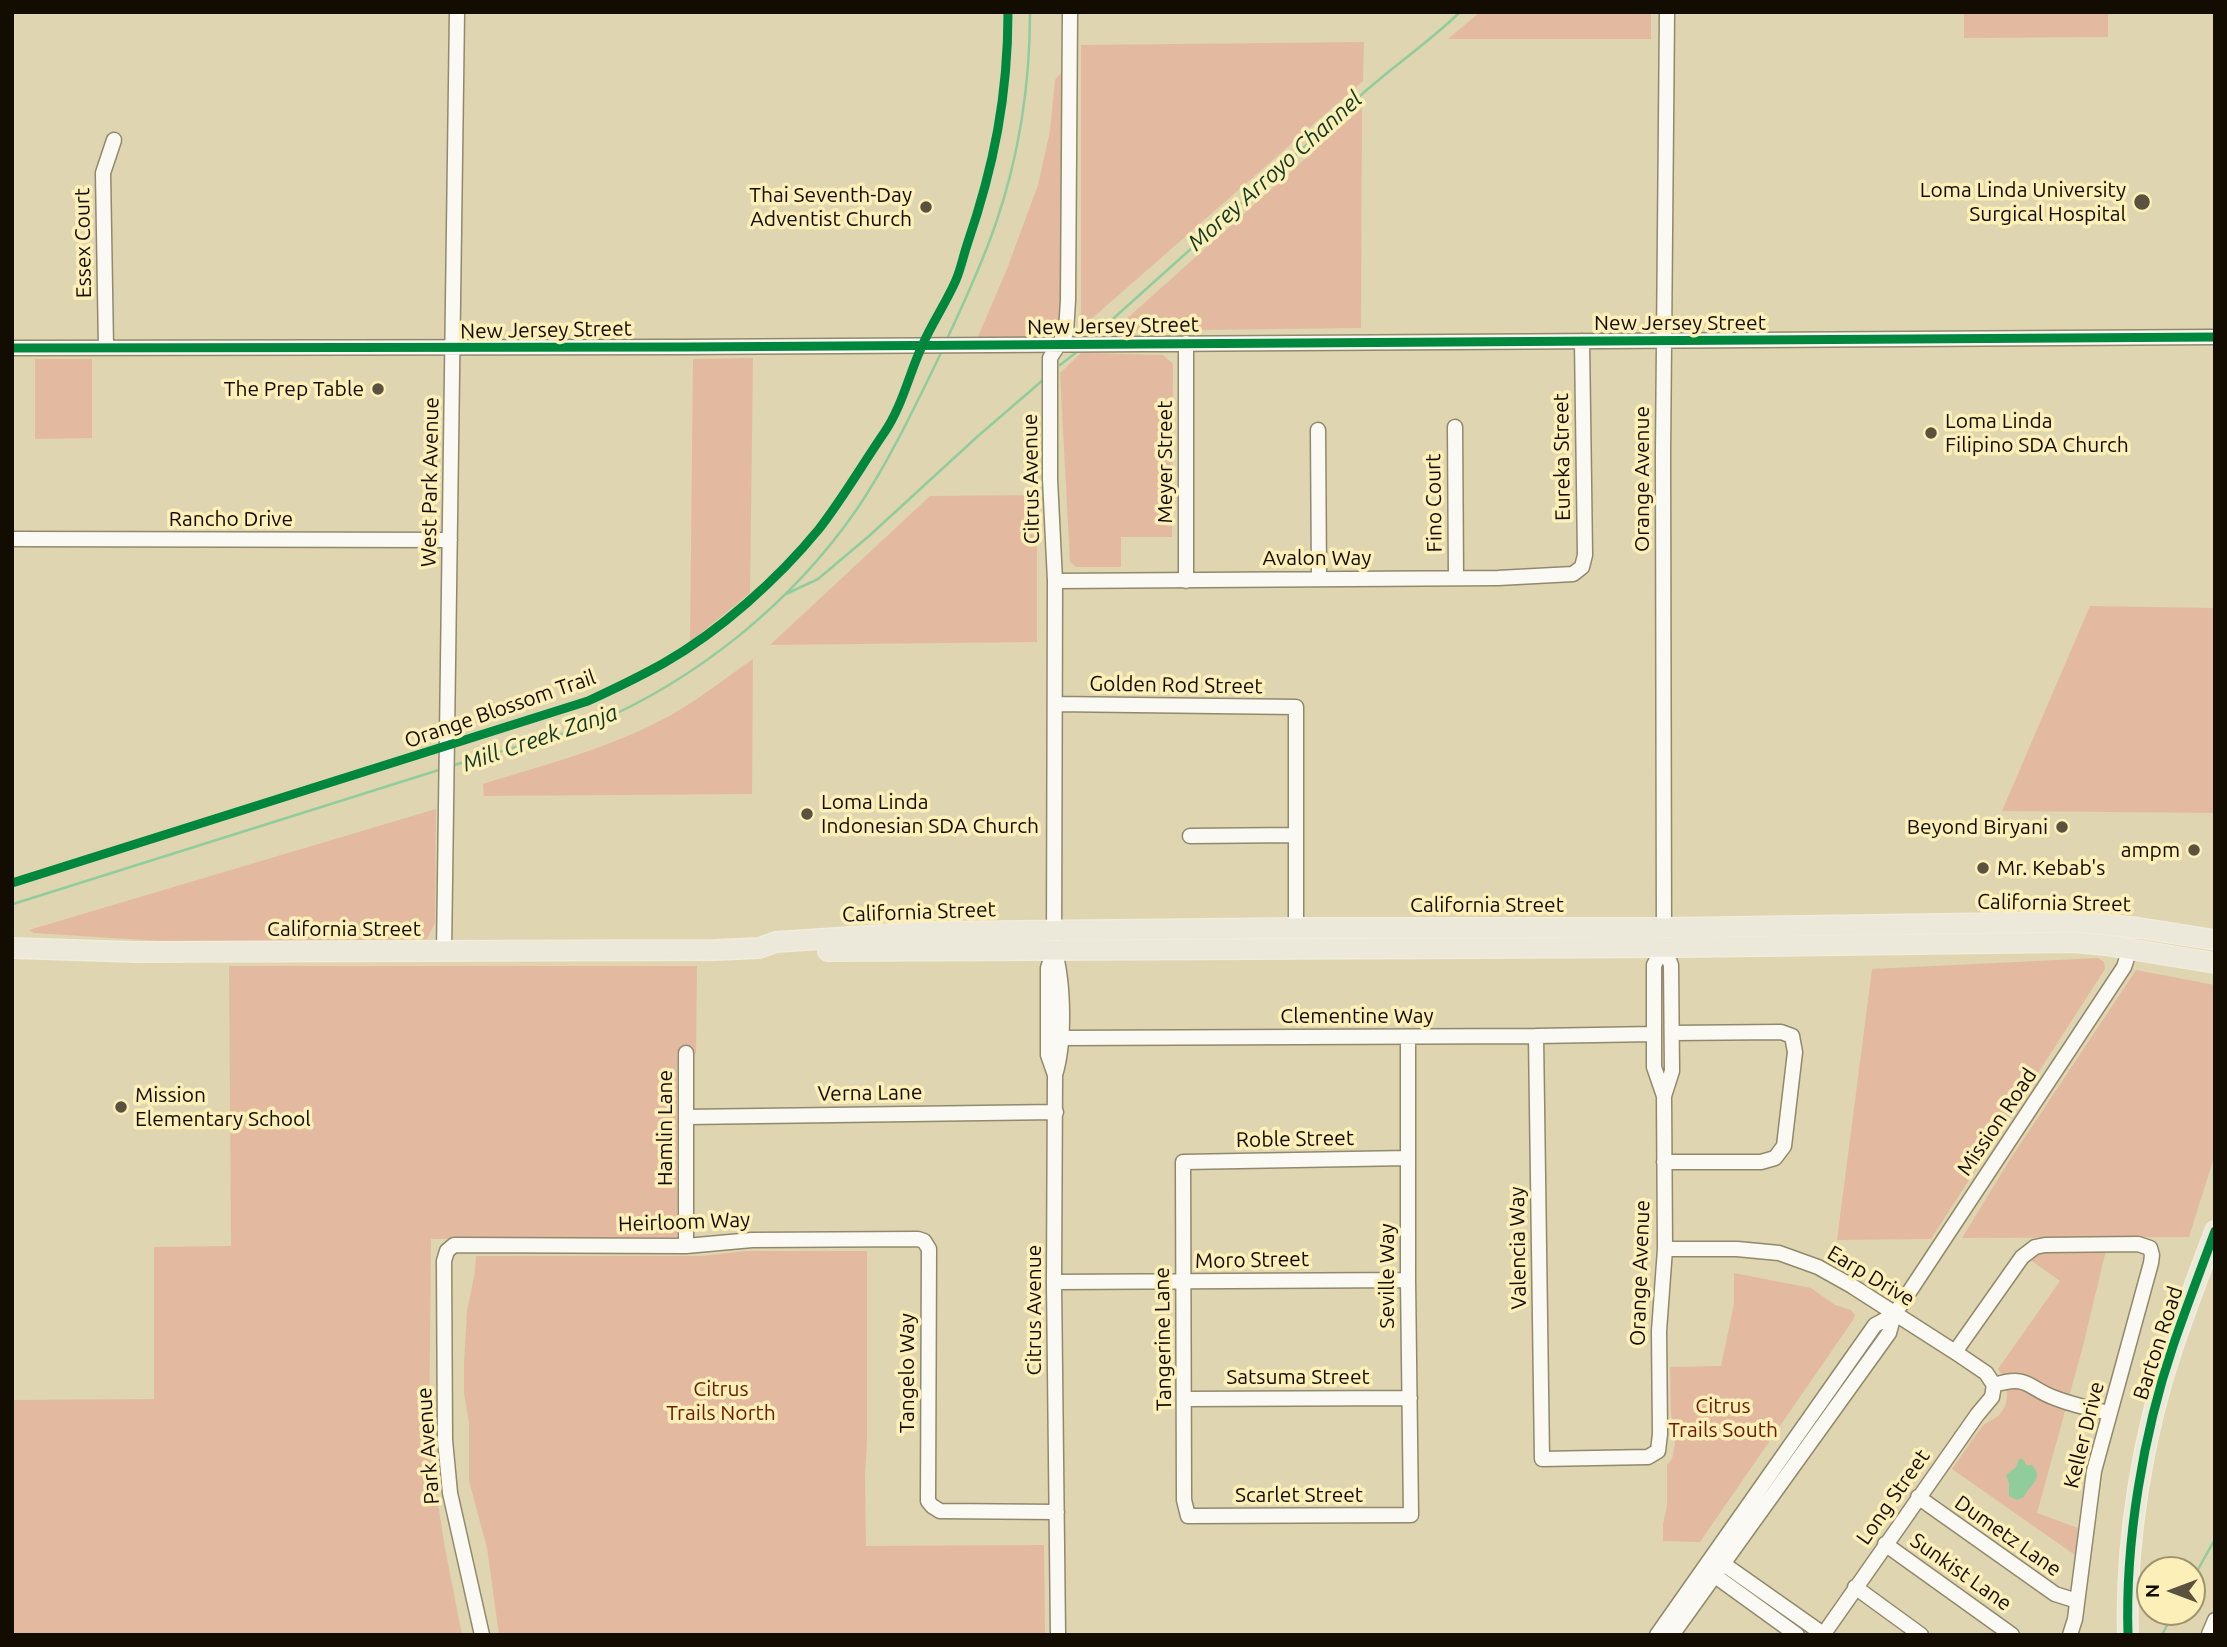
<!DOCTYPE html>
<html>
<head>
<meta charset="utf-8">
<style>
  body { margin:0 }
  #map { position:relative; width:2227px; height:1647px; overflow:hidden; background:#dfd5b0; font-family:Ubuntu,sans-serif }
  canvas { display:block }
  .frame { position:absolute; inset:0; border:14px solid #130c00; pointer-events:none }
  .north { position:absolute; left:2136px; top:1556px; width:70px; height:70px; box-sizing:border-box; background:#fdefb8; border:2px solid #9f946e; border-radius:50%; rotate:270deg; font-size:19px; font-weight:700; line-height:28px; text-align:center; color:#130c00 }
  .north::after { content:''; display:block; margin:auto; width:24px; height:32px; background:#5a523e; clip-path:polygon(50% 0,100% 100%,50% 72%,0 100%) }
</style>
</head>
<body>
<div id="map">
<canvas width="2227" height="1647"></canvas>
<div class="frame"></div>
<div class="north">N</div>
</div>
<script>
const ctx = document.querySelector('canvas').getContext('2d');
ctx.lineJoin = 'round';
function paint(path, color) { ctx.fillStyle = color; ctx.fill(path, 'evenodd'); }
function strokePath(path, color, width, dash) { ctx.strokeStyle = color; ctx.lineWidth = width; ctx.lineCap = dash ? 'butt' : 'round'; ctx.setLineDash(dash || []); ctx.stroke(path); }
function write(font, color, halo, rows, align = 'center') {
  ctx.font = font + ' Ubuntu,sans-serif'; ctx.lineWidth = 7; ctx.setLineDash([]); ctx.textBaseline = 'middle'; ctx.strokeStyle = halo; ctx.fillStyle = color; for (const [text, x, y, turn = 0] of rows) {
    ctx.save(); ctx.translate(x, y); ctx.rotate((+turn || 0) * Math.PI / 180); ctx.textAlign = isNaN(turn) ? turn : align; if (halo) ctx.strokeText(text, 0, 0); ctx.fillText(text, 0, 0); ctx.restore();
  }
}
paint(new Path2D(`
  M1480,12H1651V39H1448Z
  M1964,12H2121L2108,13V37L1964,38Z
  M1364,42L1363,81L1081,328V45Z
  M1066,67L1062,324C1058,334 1054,337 1045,339H977L1007,269L1038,185L1050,131L1055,80Z
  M1362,108L1361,328L1113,331Z
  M1081,353L1163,355L1173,364L1172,537H1121V567H1076L1070,562L1060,373Z
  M753,358L750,593L690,642L693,359Z
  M35,359H92V438L35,439Z
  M1037,495V642L770,645L930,496Z
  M2090,606L2215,608V813L2002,811Z
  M753,659L752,794L484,796L483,784C551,763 622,745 683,708C707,693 730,675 753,659Z
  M436,809L435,923L427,939L176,942L34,933L29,930Z
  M2098,958L2104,962L2105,969L1931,1239L1837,1240L1872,969Z
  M229,966H697L696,1054L677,1053V1237L431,1239L429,1447L445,1548L462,1635H12V1400L154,1399V1247L231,1246Z
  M2136,970L2215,985V1154L2189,1237L1962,1238L2009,1161Z
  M2106,1250L2083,1346L2037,1513L2078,1528L2075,1555L1952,1469C1962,1455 1971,1441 1981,1428C1986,1421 1994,1420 1999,1415C2012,1402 2008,1381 1998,1369L2060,1281L2029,1259L2043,1251Z
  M745,1251H867V1442L865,1475L866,1546L1044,1545L1045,1635H499L487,1548L469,1481V1422L464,1393V1363L467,1311L475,1272L476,1256H702Z
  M1734,1273L1811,1288L1835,1305L1851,1310L1855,1315L1853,1320L1700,1542L1663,1541V1524L1667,1506V1465L1672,1459L1675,1444L1671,1414L1670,1367L1721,1366L1734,1304Z`), '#e3baa0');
paint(new Path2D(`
  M2020,1458L2024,1460L2026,1465H2032C2045,1479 2029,1485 2024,1497L2017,1500L2009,1496V1483L2006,1475L2015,1468Z`), '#91cd9c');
strokePath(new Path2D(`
  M1095,335L1342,113C1378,76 1422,49 1460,12
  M946,341C964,303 982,264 996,223C1019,156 1030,83 1030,12
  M1060,365L1078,351
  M786,594L818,579L869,536L978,436L1043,380
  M451,766C482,757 512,748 543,739C559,734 577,731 593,724C698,679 792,603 857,509C890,460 916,404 942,351
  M13,904L442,769
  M2192,1580L2215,1539
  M2162,1635L2174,1612`), '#91cd9c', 2.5);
const minor = new Path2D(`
  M1186,343V581
  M12,348L685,347L2215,337
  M106,348L103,173L114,140
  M1455,427L1456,578
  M1318,430L1319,579
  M12,539L450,540
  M1055,581L1498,578L1573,574L1582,567L1585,555L1582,341
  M1055,704L1296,707V928
  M1190,836L1296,835
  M1664,947L1654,965V1067L1664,1096
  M1054,949L1048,968V1055L1055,1075
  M444,952L457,12
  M1536,1036L1542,1459L1648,1457L1658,1451L1660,1434L1659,1331L1665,1249L1664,1096L1672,1071L1671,965L1664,947L1663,453L1667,12
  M1061,1038L1536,1036L1654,1034
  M686,1053V1246
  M686,1117L1056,1112
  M1408,1158L1183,1162L1184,1500L1188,1516L1411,1515L1408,1280V1037
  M1664,1162H1761L1775,1158L1784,1146L1795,1052L1792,1036L1781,1032L1672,1033
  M1665,1249H1737L1779,1253L1818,1267L1852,1286L1955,1352L1986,1373L1994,1385
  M1054,1282L1408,1280
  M1955,1352L2022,1257L2035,1247L2045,1245L2138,1244L2150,1248L2152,1255L2151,1263L2094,1471L2075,1619L2070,1635
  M1994,1385C2029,1374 2027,1388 2055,1398C2073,1405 2091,1409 2109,1413
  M1186,1399L1410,1398
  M1918,1497L2055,1594L2077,1601
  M1885,1544L2012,1635
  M1715,1558L1823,1634
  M1707,1570L1797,1635
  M1855,1587L1921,1635
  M2209,1634L2215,1620
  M482,1635L450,1493L445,1440L444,1261L447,1251L454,1245L686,1246L752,1240L918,1239L924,1241L929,1249L928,1501L932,1506L940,1511L1057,1512
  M1058,1635L1054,1282L1055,1075C1065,1043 1064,982 1054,949L1055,581L1050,479V358L1066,333L1068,300L1070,12
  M1657,1635L1875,1325L1894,1315
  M1672,1635L1889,1333L1894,1315L2124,967L2130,949
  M1823,1635L1977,1415L1992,1397L1994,1385`);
const major = new Path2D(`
  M12,948L135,952L715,950L759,948L776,942L925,932L1296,928H1664L2080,922L2139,928L2215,940
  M828,951L1685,947L2074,942L2105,945L2215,963
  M2128,1635C2125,1542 2143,1434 2173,1346C2186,1308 2201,1269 2215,1231`);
strokePath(minor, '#91896b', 17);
strokePath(major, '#f1ecdb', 22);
strokePath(minor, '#faf9f3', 14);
strokePath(major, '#ede9da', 19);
strokePath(new Path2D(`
  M12,348L685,347L2215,337
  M12,883L588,701C614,689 639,677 664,663C720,631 778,579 819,529C843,498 862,465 884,433C902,407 909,374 922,346C932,323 946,303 956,280C961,268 963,257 967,245C994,166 1008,96 1008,12
  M2128,1635C2125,1542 2143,1434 2173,1346C2186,1308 2201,1269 2215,1231`), '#00873e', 9);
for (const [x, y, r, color] of [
  [2142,202,9,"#5a523e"],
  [926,207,7,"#5a523e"],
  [378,389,7,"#5a523e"],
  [1931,433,7,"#5a523e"],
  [807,814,7,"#5a523e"],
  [2062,827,7,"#5a523e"],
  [2194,850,7,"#5a523e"],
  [1983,868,7,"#5a523e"],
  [121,1107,7,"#5a523e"]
]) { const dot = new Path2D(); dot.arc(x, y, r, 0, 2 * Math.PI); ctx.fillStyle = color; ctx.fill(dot); strokePath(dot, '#fdefb8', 2.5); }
write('21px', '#130c00', '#fdefb8', [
  ["Loma Linda University",2126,190],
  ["Surgical Hospital",2126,214],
  ["Thai Seventh-Day",912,195],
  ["Adventist Church",912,219],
  ["The Prep Table",364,389],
  ["Loma Linda",1945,421,"left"],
  ["Filipino SDA Church",1945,445,"left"],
  ["Loma Linda",821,802,"left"],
  ["Indonesian SDA Church",821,826,"left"],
  ["Beyond Biryani",2048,827],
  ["ampm",2180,850],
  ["Mr. Kebab's",1997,868,"left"],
  ["Mission",135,1095,"left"],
  ["Elementary School",135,1119,"left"]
], 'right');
write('21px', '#130c00', '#fdefb8', [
  ["Essex Court",83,243,-91],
  ["New Jersey Street",1680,323],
  ["New Jersey Street",1113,326,-1],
  ["New Jersey Street",546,330,-1],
  ["Eureka Street",1562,457,-91],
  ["Meyer Street",1165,462,-90],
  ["Citrus Avenue",1031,479,-91],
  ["Orange Avenue",1642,479,-90],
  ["West Park Avenue",430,482,-89],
  ["Fino Court",1434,503,-91],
  ["Rancho Drive",231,519],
  ["Avalon Way",1317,558],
  ["Golden Rod Street",1176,685,1],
  ["Orange Blossom Trail",500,709,-19],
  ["California Street",2054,903,1],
  ["California Street",1487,905],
  ["California Street",919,912,-2],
  ["California Street",344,929],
  ["Clementine Way",1357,1016],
  ["Verna Lane",870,1093,-1],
  ["Mission Road",1997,1122,-56],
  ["Hamlin Lane",665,1128,-90],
  ["Roble Street",1295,1139,-1],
  ["Heirloom Way",684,1222,-2],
  ["Valencia Way",1518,1248,-91],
  ["Moro Street",1252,1260,-1],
  ["Orange Avenue",1640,1273,-88],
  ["Seville Way",1387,1276,-90],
  ["Earp Drive",1871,1276,31],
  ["Citrus Avenue",1034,1310,-90],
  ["Tangerine Lane",1163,1339,-91],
  ["Barton Road",2158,1343,-72],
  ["Tangelo Way",907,1373,-90],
  ["Satsuma Street",1298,1377],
  ["Keller Drive",2084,1435,-76],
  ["Park Avenue",428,1446,-94],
  ["Scarlet Street",1299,1495],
  ["Long Street",1893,1497,-55],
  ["Dumetz Lane",2008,1536,35],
  ["Sunkist Lane",1961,1572,35]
]);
write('21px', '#6d1b04', '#fdefb8', [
  ["Citrus",721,1389],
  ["Trails North",721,1413],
  ["Citrus",1723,1406],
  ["Trails South",1723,1430]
]);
write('italic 23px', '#103721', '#fdefb8', [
  ["Morey Arroyo Channel",1275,171,-42],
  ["Mill Creek Zanja",540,738,-19]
]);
</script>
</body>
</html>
